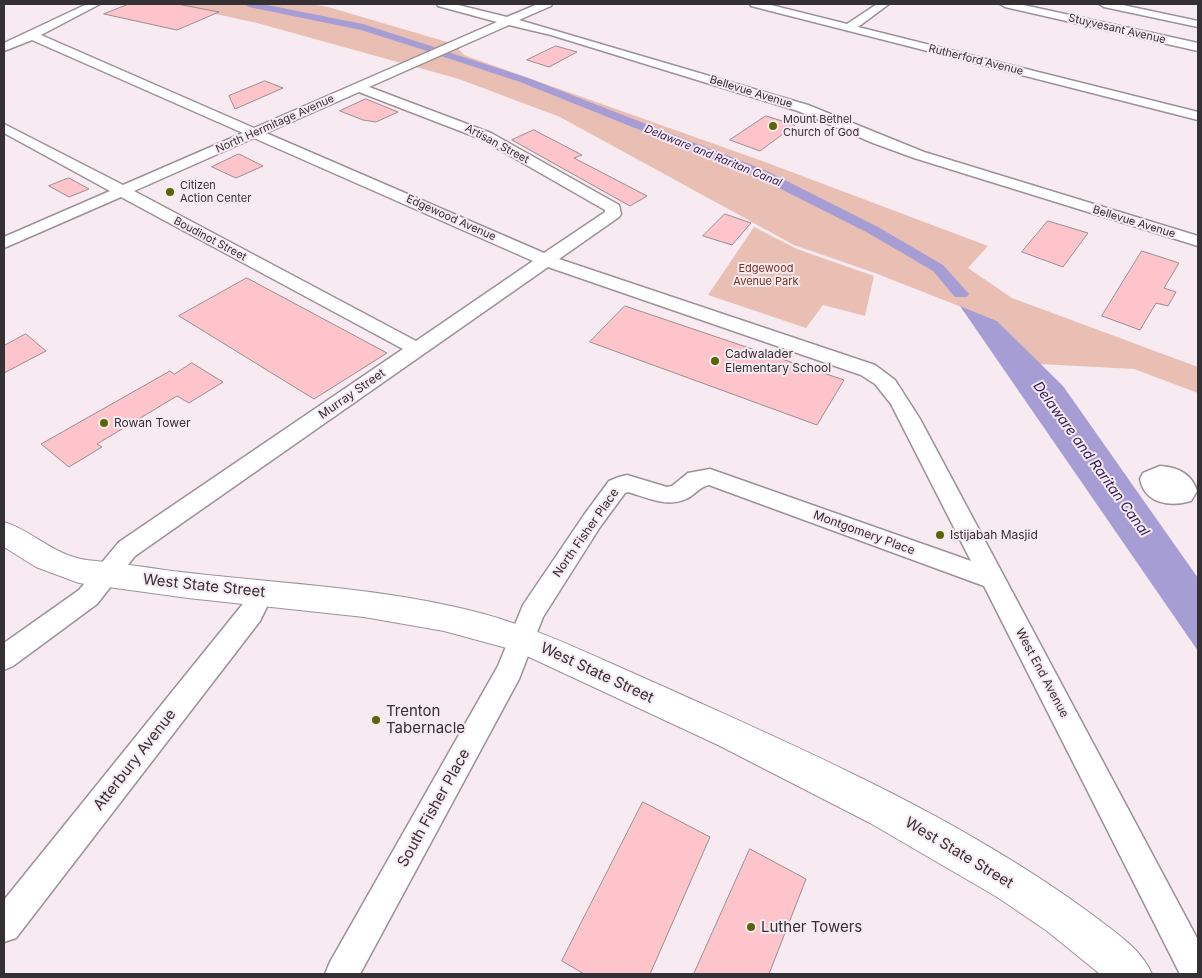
<!DOCTYPE html>
<html>
<head>
<meta charset="utf-8">
<style>
  body { margin:0 }
  #map { position:relative; width:1202px; height:978px; overflow:hidden; background:#f7eaf1; font-family:Inter,sans-serif }
  canvas { display:block }
  .frame { position:absolute; inset:0; border:5px solid #353033; pointer-events:none }
</style>
</head>
<body>
<div id="map">
<canvas width="1202" height="978"></canvas>
<div class="frame"></div>
</div>
<script>
const ctx = document.querySelector('canvas').getContext('2d');
ctx.lineJoin = 'round';
function paint(path, color) { ctx.fillStyle = color; ctx.fill(path, 'evenodd'); }
function strokePath(path, color, width, dash) { ctx.strokeStyle = color; ctx.lineWidth = width; ctx.lineCap = dash ? 'butt' : 'round'; ctx.setLineDash(dash || []); ctx.stroke(path); }
function write(font, color, halo, rows, align = 'center') {
  ctx.font = font + ' Inter,sans-serif'; ctx.lineWidth = 4; ctx.setLineDash([]); ctx.textBaseline = 'middle'; ctx.strokeStyle = halo; ctx.fillStyle = color; for (const [text, x, y, turn = 0] of rows) {
    ctx.save(); ctx.translate(x, y); ctx.rotate((+turn || 0) * Math.PI / 180); ctx.textAlign = isNaN(turn) ? turn : align; if (halo) ctx.strokeText(text, 0, 0); ctx.fillText(text, 0, 0); ctx.restore();
  }
}
paint(new Path2D(`
  M170,4H310L328,7L454,44L464,55L765,162L988,246L968,268L1012,298L1198,367V393L1134,369L1040,364L997,321L875,273L794,245L560,117L459,79L257,23Z
  M754,227L797,249L874,276L865,316L823,305L806,328L708,295Z`), '#eabfb3');
paint(new Path2D(`
  M960,306L997,321L1063,386L1198,578V651Z`), '#a79dd5');
paint(new Path2D(`
  M244,4H262L363,24L434,47L435,49L430,52L361,30L249,7Z
  M445,51L528,78L767,171L878,227L943,265L969,294L967,297H955L933,271L868,233L757,177L520,82L441,56L440,54L441,52Z`), '#a79dd5');
const building = new Path2D(`
  M129,4H177L219,12L177,30L104,14Z
  M556,46L577,52L549,67L527,60Z
  M265,81L283,88L235,109L229,96Z
  M366,99L398,112L376,122L363,120L340,111Z
  M766,116L795,125L760,151L730,140Z
  M534,130L582,155L574,158L647,196L630,206L512,140Z
  M239,154L263,166L236,178L212,167Z
  M69,178L89,189L69,197L49,186Z
  M725,214L751,223L732,245L703,236Z
  M1048,221L1088,233L1063,267L1022,252Z
  M1142,251L1179,263L1164,288L1176,292L1168,306L1156,303L1140,330L1102,316Z
  M247,278L387,353L314,399L179,316Z
  M625,306L844,380L817,425L590,342Z
  M26,334L46,351L4,373V346Z
  M192,363L223,382L189,403L177,396L97,444L102,447L69,467L41,444L170,371L174,374Z
  M643,802L710,837L650,974H584L562,961Z
  M750,849L806,879L769,974H694Z`);
paint(building, '#fdc5cb');
strokePath(building, '#9a8d8e', 1);
const street = new Path2D(`
  M87,4H100L41,35L254,128L497,22L438,6L437,4H454L507,17L538,4H552L551,6L519,20L808,105L924,152L1198,236V246L914,158L873,143L798,111L551,35L509,25L369,87L491,133L619,205L621,214L619,217L559,259L875,365L895,380L920,419L1198,940V974H1180L984,586L709,485C699,487 695,495 686,499C667,508 646,497 628,492L625,493L600,527L543,617L519,679L360,974H325L330,962L498,666L523,605L584,515L609,481L619,477L627,475L667,487L672,486L688,473L710,469L971,561L891,404L875,384L861,375L548,267L135,556L97,604L13,666L4,670V643L79,590L119,542L403,349L121,197L4,248V237L110,191L4,133V124L123,185L243,133L32,40L4,51V43ZM359,92L481,139L605,210V212L544,253L266,133ZM254,138L533,261L416,341L134,191Z
  M750,4H767L847,24L877,4H889L858,27L1198,112V120L751,6Z
  M1000,4H1019L1198,43V51L1005,7Z
  M1099,4H1118L1198,21V27L1104,7Z
  M1160,466C1177,467 1192,474 1197,491L1191,501C1170,507 1145,504 1140,479L1143,473Z
  M262,582L271,585L274,592L260,621L16,938L4,942V900L242,605L253,585Z`);
const secondary = new Path2D(`
  M4,522C30,530 50,551 77,558C87,561 98,561 109,562C127,565 146,567 165,570C272,584 380,586 484,614C545,631 602,660 660,685C807,751 959,817 1090,913C1112,930 1141,948 1152,974H1100L1047,931L997,897L870,823L718,745L514,650L444,631L364,617L188,598L79,583L36,567L4,547Z`);
strokePath(street, '#9c9197', 3);
strokePath(secondary, '#9c9197', 2);
paint(street, '#fff');
paint(secondary, '#fff');
for (const [x, y, r, color] of [
  [773,126,5,"#5b6506"],
  [170,192,5,"#5b6506"],
  [715,361,5,"#5b6506"],
  [104,423,5,"#5b6506"],
  [940,535,5,"#5b6506"],
  [376,720,5,"#5b6506"],
  [751,927,5,"#5b6506"]
]) { const dot = new Path2D(); dot.arc(x, y, r, 0, 2 * Math.PI); ctx.fillStyle = color; ctx.fill(dot); strokePath(dot, '#f7eaf1', 2); }
write('11px', '#353033', '#f7eaf1', [
  ["Stuyvesant Avenue",1117,29,13],
  ["Rutherford Avenue",976,60,14],
  ["Bellevue Avenue",751,92,17],
  ["North Hermitage Avenue",275,124,-24],
  ["Artisan Street",497,144,28],
  ["Edgewood Avenue",451,218,24],
  ["Bellevue Avenue",1134,222,17],
  ["Boudinot Street",210,239,28]
]);
write('11px', '#353033', '#f7eaf1', [
  ["Mount Bethel",783,120],
  ["Church of God",783,133],
  ["Citizen",180,186],
  ["Action Center",180,199]
], 'left');
write('italic 11px', '#2e195b', '#f7eaf1', [
  ["Delaware and Raritan Canal",713,156,22]
]);
write('11px', '#7b3019', '#f7eaf1', [
  ["Edgewood",766,269],
  ["Avenue Park",766,282]
]);
write('12px', '#353033', '#f7eaf1', [
  ["Cadwalader",725,354],
  ["Elementary School",725,368],
  ["Rowan Tower",114,423],
  ["Istijabah Masjid",950,535]
], 'left');
write('12px', '#353033', '#f7eaf1', [
  ["Murray Street",352,394,-35],
  ["North Fisher Place",586,533,-55],
  ["Montgomery Place",864,533,20],
  ["West End Avenue",1042,673,62]
]);
write('italic 14px', '#2e195b', '#f7eaf1', [
  ["Delaware and Raritan Canal",1091,459,54]
]);
write('15px', '#353033', '#f7eaf1', [
  ["West State Street",204,586,6],
  ["West State Street",597,673,25],
  ["Atterbury Avenue",135,760,-52],
  ["South Fisher Place",434,808,-61],
  ["West State Street",959,853,31]
]);
write('15px', '#353033', '#f7eaf1', [
  ["Trenton",386,711],
  ["Tabernacle",386,728],
  ["Luther Towers",761,927]
], 'left');
</script>
</body>
</html>
